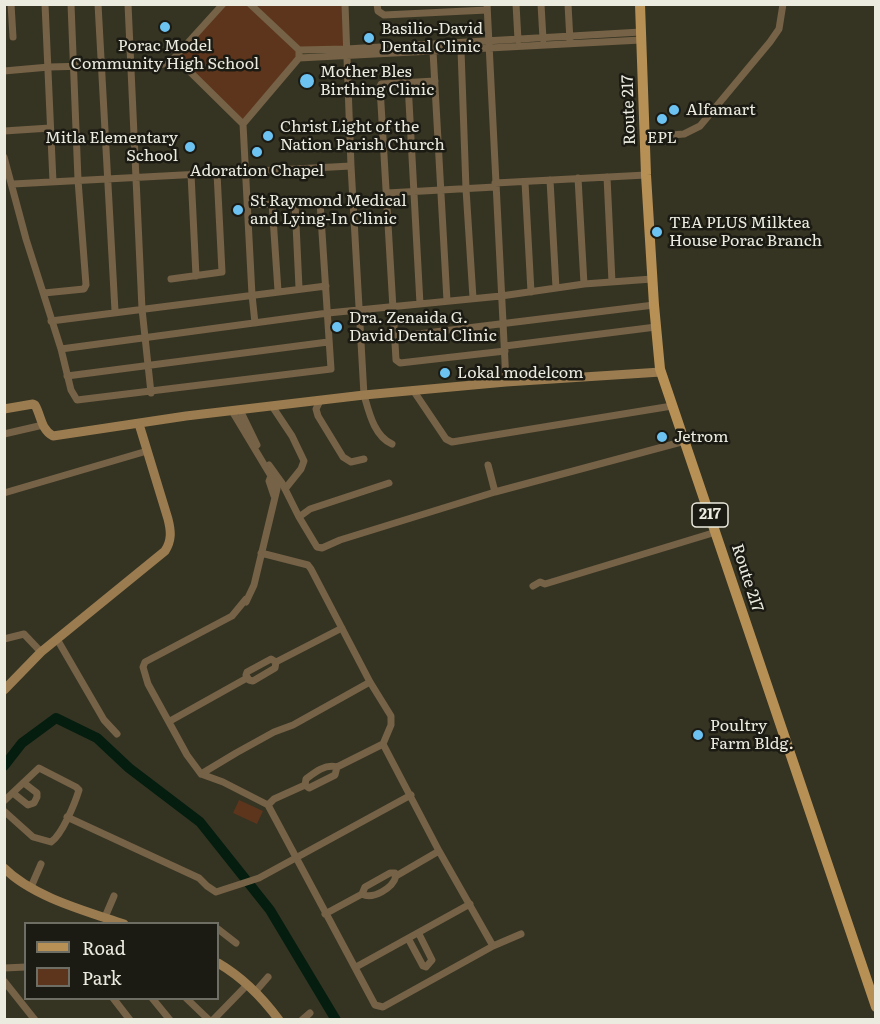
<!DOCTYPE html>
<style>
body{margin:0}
#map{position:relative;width:880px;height:1024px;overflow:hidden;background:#353322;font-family:Literata,serif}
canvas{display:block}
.frame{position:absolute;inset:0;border:6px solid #ecebe0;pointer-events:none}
.legend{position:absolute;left:24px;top:922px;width:195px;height:78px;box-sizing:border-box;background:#1b1a13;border:2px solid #6f6e65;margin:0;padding:8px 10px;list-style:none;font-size:18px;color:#ecebe0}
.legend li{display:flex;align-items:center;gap:12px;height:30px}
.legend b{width:30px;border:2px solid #6f6e65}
</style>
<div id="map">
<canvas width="880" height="1024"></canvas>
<div class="frame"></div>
<ul class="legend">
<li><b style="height:8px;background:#b79056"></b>Road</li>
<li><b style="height:16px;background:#5d351d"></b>Park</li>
</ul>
</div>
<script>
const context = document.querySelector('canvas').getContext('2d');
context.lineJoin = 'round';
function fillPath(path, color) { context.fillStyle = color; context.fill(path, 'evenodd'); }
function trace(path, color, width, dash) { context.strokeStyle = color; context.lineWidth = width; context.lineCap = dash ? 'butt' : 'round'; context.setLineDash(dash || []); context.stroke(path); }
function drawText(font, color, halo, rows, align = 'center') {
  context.font = font + ' Literata,serif'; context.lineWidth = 5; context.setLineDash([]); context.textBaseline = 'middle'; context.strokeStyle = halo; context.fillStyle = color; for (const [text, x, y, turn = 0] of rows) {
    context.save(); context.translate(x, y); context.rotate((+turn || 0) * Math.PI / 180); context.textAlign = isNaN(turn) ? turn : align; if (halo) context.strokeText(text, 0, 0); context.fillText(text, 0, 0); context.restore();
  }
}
const green = new Path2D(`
 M223,5h122l1,44 -47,1v8l-56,66 -67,-67z
 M239,800l24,11 -6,13 -24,-11z`);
const river = new Path2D(`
 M4,766l18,-23 34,-25 41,20 32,30 71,54 70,88 66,110`);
const street = new Path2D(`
 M11,4l2,33
 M45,4l8,178
 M98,4l17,307
 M128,4l14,305 9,84
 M345,4l6,162 13,229c5,17 10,41 28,49
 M377,4l1,7 6,4 103,-5
 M487,4l19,378
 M516,4l2,36
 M541,4l2,35
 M568,4l2,37
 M299,50l47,-1 295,-17
 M461,50l5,139 7,109
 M433,51l14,250
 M175,57l68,67 9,171 3,28
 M299,58l342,-18
 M4,71l45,-4 116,-3 10,-7 48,-53
 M435,81l-54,3 -1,3 16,273 4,3 105,-12
 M408,83l12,221
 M243,124l56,-66v-8l-49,-46
 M4,131l46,-3
 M645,137l39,-3 16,-8 70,-84 9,-13 4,-25
 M4,157l22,82 35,110 10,41 6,10 254,-31 -11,-167 -71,3
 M191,174l5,102
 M607,177l5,105
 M578,178l6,106
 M550,180l6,108
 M525,182l6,110
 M495,183l151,-8
 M13,184l338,-18
 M387,193l108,-6
 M272,203l6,88
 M295,203l4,85
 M171,279l51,-7 -5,-99
 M44,293l40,-4 2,-4 -8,-105 -7,-176
 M51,321l275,-35
 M394,337l260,-32
 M505,346l151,-19
 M61,349l267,-36 173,-17 83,-12 68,-5
 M67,376l261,-34
 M413,390l33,49 6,3 220,-36
 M320,401l-4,8 2,7 25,41 8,5 13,-3
 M272,406l20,30 12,25 -3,8 -16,20
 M240,410l17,35
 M232,411l39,65 5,3 1,10 -23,96 -8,17v-3l-14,17 -87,46 -2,5 5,17 39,71 14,19 22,8 45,23 107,200 8,2 110,-61 28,-12
 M4,434l39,-9
 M269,465l13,18 17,34 11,-8 79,-26
 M488,465l7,27
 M271,476l-2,5 5,15
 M4,493l143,-42
 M299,517l18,30 5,1 18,-8 155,-48 190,-51
 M261,553l47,12 3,4 59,113 21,34v9l-8,19 -46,23 -2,8 -26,13 -4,-3 -31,14 -6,6
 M533,586l7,-4 5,2 171,-52
 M4,639l20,-5 17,18
 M57,639l47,81 13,14
 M276,662l-5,-3 -24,13 -1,3 3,5 4,1 22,-13 1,-6 66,-34
 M170,721l77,-43
 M383,744l56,107 54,95
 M201,774l35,-21 38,-21 19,-7 77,-43
 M305,785l1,-6c9,-7 19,-15 31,-12
 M13,793l15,12 6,-2 3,-6v-4l-13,-10
 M4,801l35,-33 37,19 3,3c-4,13 -17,45 -28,52l-18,-5 -29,-26
 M67,817l132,61 8,8 9,6 43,-14 152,-83
 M31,887l10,-23
 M362,894c11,6 31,-6 34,-18
 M325,914l37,-20 3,-7 25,-14h5l1,3 43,-25
 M105,917l9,-21
 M218,929l18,14
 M409,940l14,26 3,1 6,-7 -13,-26
 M356,967l114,-63
 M4,968l22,-1
 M4,981l31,39
 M255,992l13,-15
 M113,998l17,22
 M152,998l18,22
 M186,998l23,22
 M213,1020l34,-35
 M302,1020l8,-7`);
const secondary = new Path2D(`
 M4,409l29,-5 2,1c6,10 6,25 18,31l133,-20 178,-21 142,-13 155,-10
 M4,690l37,-38 124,-101c7,-11 6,-20 3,-32l-29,-95
 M4,868c29,29 82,43 120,56
 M218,963c24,14 44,34 61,57`);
const primary = new Path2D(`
 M640,4l6,171 8,130 6,64 216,638`);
const markers = [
 [165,27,6,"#6cc3f2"],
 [369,38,6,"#6cc3f2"],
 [307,81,8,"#6cc3f2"],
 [674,110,6,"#6cc3f2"],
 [662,119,6,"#6cc3f2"],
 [268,136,6,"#6cc3f2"],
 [190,147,6,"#6cc3f2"],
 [257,152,6,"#6cc3f2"],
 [238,210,6,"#6cc3f2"],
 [657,232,6,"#6cc3f2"],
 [337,327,6,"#6cc3f2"],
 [445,373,6,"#6cc3f2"],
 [662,437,6,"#6cc3f2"],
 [698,735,6,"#6cc3f2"]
];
const shields = [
 [710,515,36]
];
const shieldNames = [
 ["217",710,515]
];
const poiNames = [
 ["Basilio-David",381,29],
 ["Dental Clinic",381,47],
 ["Porac Model",165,46,"center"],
 ["Community High School",165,64,"center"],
 ["Mother Bles",320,72],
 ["Birthing Clinic",320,90],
 ["Alfamart",686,110],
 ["Christ Light of the",280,127],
 ["Nation Parish Church",280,145],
 ["Mitla Elementary",178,138,"right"],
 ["School",178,156,"right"],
 ["EPL",662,138,"center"],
 ["Adoration Chapel",257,171,"center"],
 ["St Raymond Medical",250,201],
 ["and Lying-In Clinic",250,219],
 ["TEA PLUS Milktea",669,223],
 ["House Porac Branch",669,241],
 ["Dra. Zenaida G.",349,318],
 ["David Dental Clinic",349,336],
 ["Lokal modelcom",457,373],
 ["Jetrom",674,437],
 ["Poultry",710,726],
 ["Farm Bldg.",710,744]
];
const streetNames = [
 ["Route 217",629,110,-92],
 ["Route 217",747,578,72]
];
fillPath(green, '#5d351d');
trace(river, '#041d0f', 10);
trace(street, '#756247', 7);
trace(secondary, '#9a7c50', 9);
trace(primary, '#b79056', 10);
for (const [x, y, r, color] of markers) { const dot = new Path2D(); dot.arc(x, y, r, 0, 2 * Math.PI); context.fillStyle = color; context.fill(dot); trace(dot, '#1b1a13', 2); }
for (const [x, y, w] of shields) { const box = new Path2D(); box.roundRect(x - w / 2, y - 12, w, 24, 4.5); context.fillStyle = '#1b1a13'; context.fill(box); trace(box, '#ecebe0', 1.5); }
drawText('bold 15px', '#ecebe0', null, shieldNames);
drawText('16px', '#ecebe0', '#1b1a13', poiNames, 'left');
drawText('16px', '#ecebe0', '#1b1a13', streetNames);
</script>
